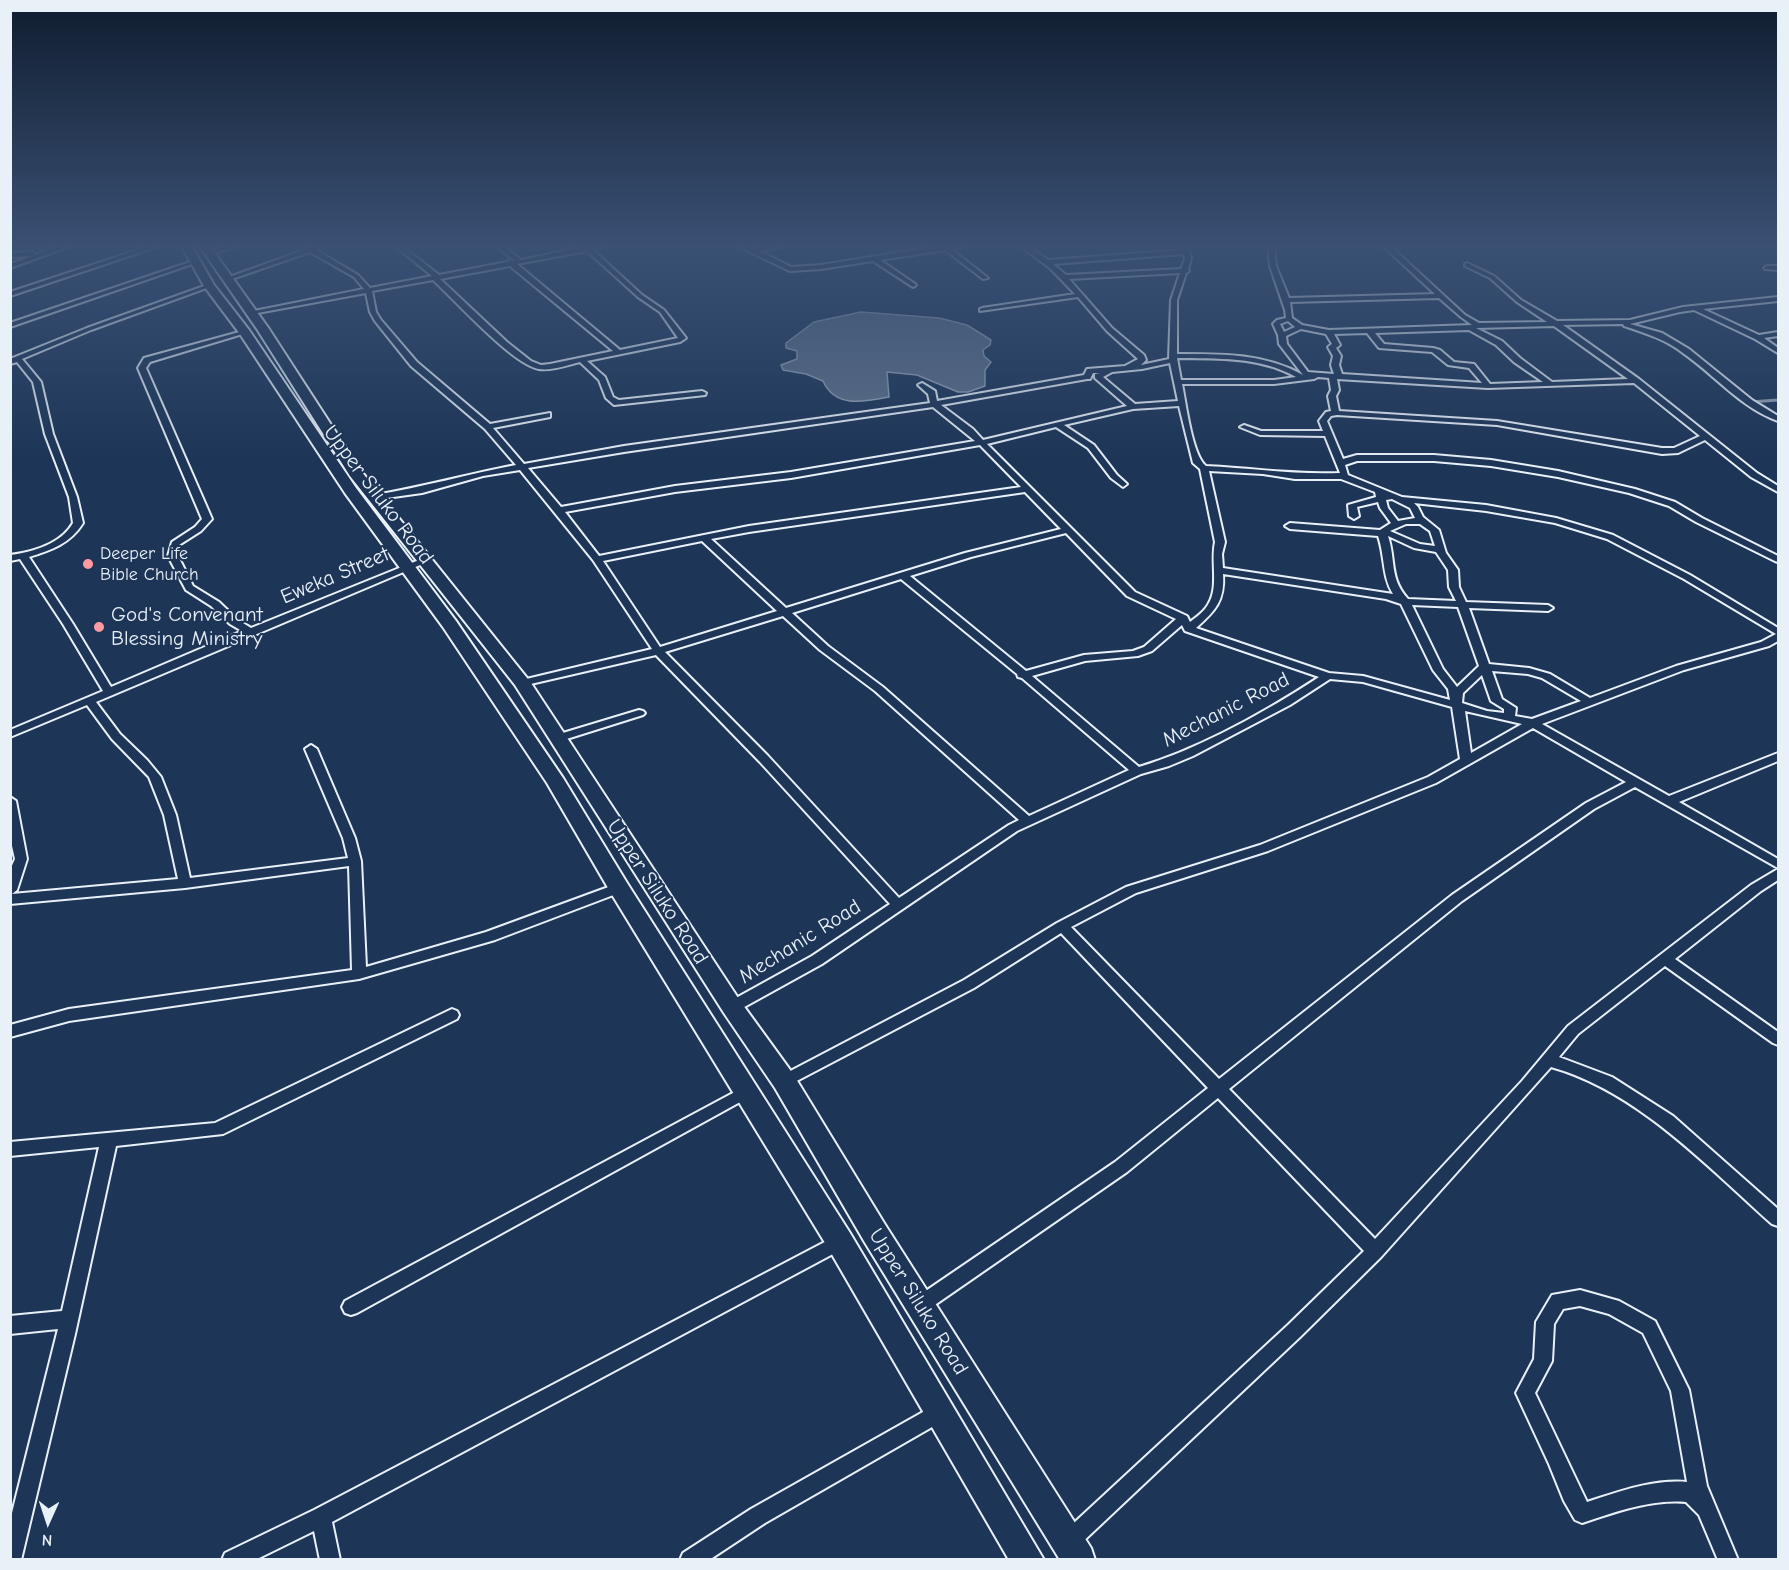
<!DOCTYPE html>
<style>
body{margin:0}
#map{position:relative;width:1789px;height:1570px;overflow:hidden;background:#1d3557;font-family:"Comic Neue",sans-serif}
canvas{display:block}
.frame{position:absolute;inset:0;border:12px solid #e8f1f8;pointer-events:none}
.north{position:absolute;left:18px;top:1492px;width:60px;height:60px;-webkit-text-stroke:4px #1d3557;paint-order:stroke;rotate:183deg;font-size:16px;font-weight:700;line-height:24px;text-align:center;color:#e8f1f8}
.north::after{content:'';display:block;margin:auto;width:21px;height:27px;background:#e8f1f8;clip-path:polygon(50% 0,100% 100%,50% 72%,0 100%)}
</style>
<div id="map">
<canvas width="1789" height="1570"></canvas>
<div class="frame"></div>
<div class="north">N</div>
</div>
<script>
const context = document.querySelector('canvas').getContext('2d');
context.lineJoin = 'round';
function fillPath(path, color) { context.fillStyle = color; context.fill(path, 'evenodd'); }
function trace(path, color, width, dash) { context.strokeStyle = color; context.lineWidth = width; context.lineCap = dash ? 'butt' : 'round'; context.setLineDash(dash || []); context.stroke(path); }
function drawText(font, color, halo, rows, align = 'center') {
  context.font = font + ' "Comic Neue",sans-serif'; context.lineWidth = 4.5; context.setLineDash([]); context.textBaseline = 'middle'; context.strokeStyle = halo; context.fillStyle = color; for (const [text, x, y, turn = 0] of rows) {
    context.save(); context.translate(x, y); context.rotate((+turn || 0) * Math.PI / 180); context.textAlign = isNaN(turn) ? turn : align; if (halo) context.strokeText(text, 0, 0); context.fillText(text, 0, 0); context.restore();
  }
}
const water = new Path2D(`
 M861,312l78,6 28,7 24,15 -1,5 -7,5 1,6 7,6 -6,8v16l-17,6h-10l-41,-17 -30,-3 2,25c-26,5 -54,11 -66,-16l-17,-7 -23,-4 -2,-5 16,-6v-8l-11,-3v-5l28,-21z`);
const stream = new Path2D(`
 M1750,402l28,-2`);
const minor = new Path2D(`
 M64,245h9l-63,23v-4l23,-8 -23,1v-4l23,-1 2,3z
 M153,245h9l-152,51v-4z
 M230,245h9l-27,9 -5,-1z
 M318,245h9l-11,5 42,25 12,13 62,-12 -38,-31h7l38,30 68,-13 3,-2 5,1 -20,-16h7l19,15 66,-14 26,-1 -20,5 49,45 22,15 22,28 -6,4 -93,19 18,16 8,20 6,3 83,-9 4,2 -1,2 -91,10 -8,-7 -7,-18 -19,-18c-12,3 -28,9 -41,7 -26,-4 -84,-69 -106,-89l-61,11 4,21 5,8 36,42 73,62 60,-11v4l-57,11 31,36 100,-18 306,-43 -2,-9 -10,-9 4,-2 13,8 2,10 147,-26 3,-6 38,-3 13,-7 -31,-28 -29,-34 -98,14v-2l2,-1 93,-14 -24,-25 -32,-24h7l22,15 136,-10 -1,-5h6l2,14 -3,10 1,2 -3,2 -9,27v54c43,0 87,-1 126,21l-24,-31 -1,-9 -5,-11 4,-4 9,-2 -1,-8 -15,-44 -2,-21h6l2,21 13,32 146,-4 -53,-49h7l76,70 14,8 68,-1 -30,-20 -27,-24 -25,-12v-2l2,-1 27,13 27,24 36,21 73,-1 53,-13 95,-10v4l-75,8 56,26 19,-3v4l-14,2 14,10v5l-23,-14 -61,-29 -14,2 -50,12 32,9 27,16 63,51 26,16v5c-37,-13 -63,-46 -95,-68 -18,-14 -38,-20 -59,-27l-1,-2 -60,1 76,54 118,94 21,13v6l-27,-15 -46,-37 -27,13 -16,1 -165,-29 -160,-10 -6,1 -4,5 16,38 14,-4h77l57,5 67,11 77,18 40,13 27,16 76,38v6l-3,-1 -79,-39 -27,-16 -40,-13 -71,-16 -67,-11 -57,-5h-77l-12,4 3,10 54,22 84,8 70,13 57,17 77,40 88,53v13l-9,5 -85,24 -142,54 127,72 109,-43v8l-99,41 99,57v9l-143,-81 -41,22 -132,92 -233,188 146,150 147,-158 46,-55 183,-141 27,-16v11l-17,11 -86,68 103,73v13l-5,-2 -108,-77 -87,68 -19,23 53,20 61,39 105,93v17l-6,-2c-65,-58 -135,-133 -221,-157l-170,190 -81,80 -224,211 -7,3 -7,-3 -3,-7 3,-7 226,-209 76,-74 -146,-153 -91,74 -201,139 -6,2 -6,-2 -3,-6 3,-6 201,-137 93,-74 -147,-155 -87,55 -185,97 -5,2 -5,-2 -3,-4 3,-4 185,-97 93,-57 69,-36 134,-42 168,-68 32,-18 -8,-52 -89,-25 -33,-3 -40,26 -97,51 -24,10 -28,8 -124,57 -195,133 -85,47 -5,2 -5,-2 -2,-4 2,-4 85,-47 78,-52 -130,-142 -104,-107 -134,31 -4,-1 -1,-2 1,-2 134,-32 -59,-89 -73,-90 -37,6 -61,17 -50,7 -1,-2 4,-3c48,-8 94,-21 141,-30l-31,-36 -74,-63 -36,-45 -5,-9 -4,-19 -114,21 -3,-2 115,-23 -10,-12 -44,-25 -81,28 -5,-1zM587,251l51,46 22,15 18,26 -58,12 -103,-86zM1184,254l1,5 -4,10 -115,6 -13,-11zM510,266l103,85 -63,13 -9,1 -10,-4 -24,-19 -67,-63zM1180,273l-9,27 -2,59 -28,6 5,-5 -2,-5 -32,-27 -43,-49zM1439,298l22,19 11,8 -143,5 -27,-5 -10,-7 -2,-16zM1288,321l7,6 -11,5 -4,-8zM1554,326l74,53 -76,3 -32,-24 -18,-17 -26,-13zM1301,329l25,5 6,10 -4,3 5,9 -2,9 3,9 -26,-2 -21,-28 -1,-8zM1469,330l27,15 18,17 29,20 -53,2 -16,-20 -20,-2 -14,-12 -7,-2 -49,-4 -9,-11zM1367,333l12,15 53,4 16,13 21,3 13,15 -140,-9 -3,-9 2,-9 -5,-8 4,-3 -6,-11zM1177,358c40,1 82,-2 119,19l-22,3h-93zM1170,363l8,38 -43,3 -32,-27 9,-5 30,-3zM1093,373h7l-5,1v4l32,28 -144,34 -10,-11 -32,-24 146,-26h3zM1318,377l11,1 2,12 -3,6 3,15 -5,1 -7,9 4,10h-62l-17,-6 -4,2 20,8 65,1 15,37c-44,2 -89,-5 -134,-7 -14,-11 -20,-63 -24,-82h92l40,-5zM1337,379l151,9 146,-5 66,53 -26,12h-12l-165,-27 -158,-10 -3,-15 3,-6zM1179,406l14,57 7,6 15,73c-5,22 6,48 -10,67 -4,5 -10,9 -15,13l-3,-6 -52,-24 -148,-148 69,-17 32,21 23,30 12,9 4,-3 -10,-9 -23,-30 -30,-20 69,-16zM933,407l42,34 -184,31 -116,14 -114,21 -33,-39 96,-16zM980,445l41,42 -272,39 -150,30 -34,-44 110,-20 116,-14zM1209,471l54,3 32,5h46l34,13 1,5 -28,8 1,11 5,3 5,-3 -2,-9 21,-5 2,6 11,15 -11,7 -90,-7 -5,3 5,3 88,7c7,20 4,40 15,58l-170,-26 -1,-14 3,-12zM1025,492l36,37 -96,24 -179,55 -75,-69 38,-7zM1392,499l18,9 5,10 -17,3 -10,-13 -2,-8zM1414,503l72,8 69,12 52,16 77,40 92,55 -15,8 -85,24 -86,32 -40,-24 -21,-6 -40,-4 -20,-56 79,3 5,-3 -5,-3 -82,-3 -7,-15 -1,-17 -12,-17 -7,-23 -16,-13 -5,-10zM1406,524h14l10,7 5,15 -15,-2 -30,-13zM1066,533l61,63 49,23 -32,28 -11,4 -49,4 -58,16 -116,-95 61,-19zM1388,536l26,12 22,4 12,18 1,17 7,14 -48,-2c-19,-21 -12,-39 -20,-63zM702,541l75,70 -117,36 -57,-86zM1223,574l163,25 15,5 32,66 15,19 2,11 -87,-24 -34,-3 -133,-45c19,-17 29,-27 27,-54zM901,579l116,95 1,3 4,1 107,92 -100,46 -146,-129 -55,-41 -36,-33zM1412,605l46,2 21,59 -22,21 -14,-18zM783,616l37,34 55,41 144,129 -10,5 -110,73 -131,-142 -103,-104zM1182,625l3,6 134,46c-52,34 -120,72 -180,90l-107,-91 53,-15 53,-5 14,-5zM1492,671l36,3 14,4 39,23 -49,18 -17,-3 1,-8 -14,-9zM1482,675l9,26 13,8v4l-17,-2 -25,-8 1,-10zM1465,711l57,13 -51,29zM1533,728l93,54 -40,21 -134,92 -233,184 -148,-152 65,-34 132,-42 168,-68z
 M735,245h9l10,3 37,-3 -31,6 31,16 30,-2 124,-20h23l-17,4 37,29 -5,1 -38,-29 -65,10 35,24 1,1 -3,2 -40,-26 -52,8 -31,2z
 M193,261l5,1 -188,65v-4z
 M1767,266h11v4l-13,-1 -1,-1z
 M207,285l5,1 -121,44 -69,29 19,23 12,52 24,63 6,26c-13,21 -32,27 -54,34l44,67 38,63 131,-56 -12,-7 -19,-18 -25,-16 -18,-34 4,-14 23,-15 7,-8 -64,-151 6,-10 99,-27 6,1 -99,30 -4,6 66,151 -11,12 -22,14 -1,11 15,30 26,16 19,18 13,8 173,-70h6l2,2 -336,142 24,32 27,26 14,17 15,38 14,63 158,-20 -5,-20 -38,-89 6,-4 6,4 38,89 6,23 5,106 120,-35 128,-47h10l2,3 -2,3 -129,49 -136,39 -290,42 -59,16v-12l59,-16 283,-39 -3,-104 -164,22 -175,16v-34l5,-11 -5,-22v-40l6,4 11,58 -10,31 -5,4 166,-15 -14,-64 -15,-38 -37,-38 -25,-34 -77,32v-7l93,-39 -40,-67 -43,-65 -10,2v-6c23,-3 51,-11 63,-32l-4,-26 -24,-63 -12,-52 -16,-20 -7,2v-5l77,-31z
 M639,710l4,1 2,2 -2,2 -86,27 -6,-4 2,-2z
 M452,1009l5,2 2,4 -2,4 -234,115 -107,12 -41,188 -54,226h-11v-39l48,-192 -48,5v-18l52,-5 37,-164 -89,9v-14l205,-19z
 M746,1086l5,2 3,4 -3,4 -394,217 -6,2 -6,-2 -3,-6 3,-6z
 M840,1234l6,3 2,5 -2,5 -514,275 8,38h-20l-6,-29 -59,29h-33l3,-7 89,-43z
 M1580,1290l39,11 36,20 34,69 18,96 31,74h-20l-19,-45 -13,-13c-35,-3 -71,10 -104,21l-7,-3 -11,-19 -15,-37 -33,-71 18,-34 2,-37 16,-27zM1580,1306l29,8 34,19 28,58 16,91c-34,-3 -69,10 -100,20l-52,-109 17,-32 2,-37 9,-15z
 M939,1403l7,2 2,7 -2,7 -181,104 -56,37h-29l3,-7 68,-44z`);
const primary = new Path2D(`
 M181,245h10l23,40 35,45 107,158 100,133 107,157 64,105 223,350 194,327h-35l-179,-309 -219,-358 -64,-110 -104,-156 -98,-134 -105,-159 -36,-48z
 M199,245h10l60,84 92,142 170,212 209,318 53,73 91,149 207,325 4,12h-35l-196,-319 -89,-153 -51,-75 -209,-328 -165,-209 -93,-147z`);
const markers = [
 [88,564,6,"#ff9aa2"],
 [99,627,6,"#ff9aa2"]
];
const farPoinames = [
 ["Deeper Life",100,554],
 ["Bible Church",100,575]
];
const streetNames = [
 ["Upper Siluko Road",378,495,53],
 ["Eweka Street",335,576,-23],
 ["Mechanic Road",1226,710,-27],
 ["Upper Siluko Road",657,892,57],
 ["Mechanic Road",800,942,-32],
 ["Upper Siluko Road",918,1302,58]
];
const poiNames = [
 ["God's Convenant",111,615],
 ["Blessing Ministry",111,639]
];
fillPath(water, '#5d7089');
trace(water, '#95a4b5', 1.5);
trace(stream, '#95a4b5', 3);
trace(minor, '#e8f1f8', 4);
trace(primary, '#e8f1f8', 4);
fillPath(minor, '#1d3557');
fillPath(primary, '#1d3557');
const sky = context.createLinearGradient(0, 0, 0, 465);
sky.addColorStop(0, '#101d30');
sky.addColorStop(0.53, '#3a5174');
sky.addColorStop(1, '#3a517400');
context.fillStyle = sky;
context.fillRect(0, 0, 1789, 465);
for (const [x, y, r, color] of markers) { const dot = new Path2D(); dot.arc(x, y, r, 0, 2 * Math.PI); context.fillStyle = color; context.fill(dot); trace(dot, '#1d3557', 2); }
drawText('18px', '#e8f1f8', '#1d3557', farPoinames, 'left');
drawText('21px', '#e8f1f8', '#1d3557', streetNames);
drawText('21px', '#e8f1f8', '#1d3557', poiNames, 'left');
</script>
